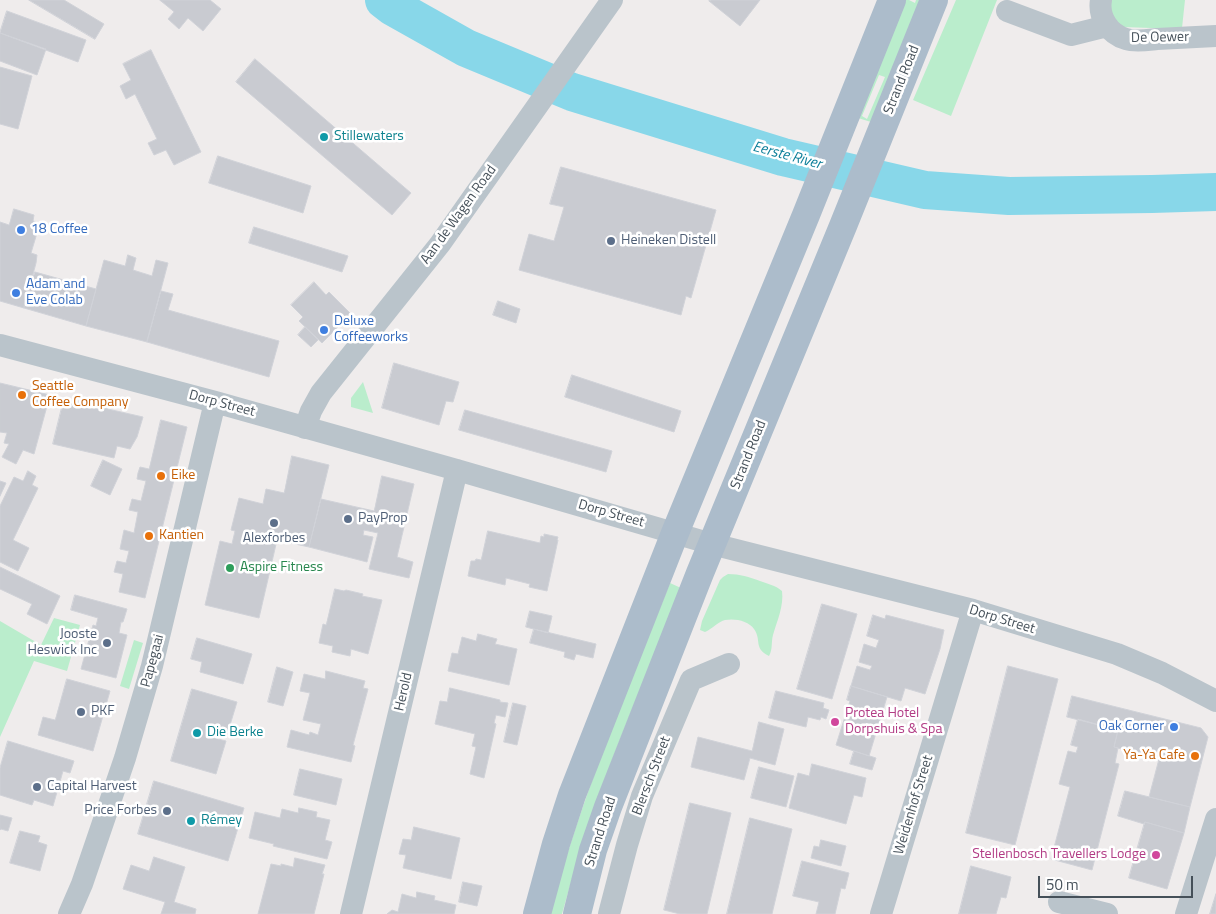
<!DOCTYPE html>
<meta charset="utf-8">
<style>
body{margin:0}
#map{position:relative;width:1216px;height:914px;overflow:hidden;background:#efecec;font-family:"Titillium Web",sans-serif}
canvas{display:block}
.scale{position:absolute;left:1038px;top:876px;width:155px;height:22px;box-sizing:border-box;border:2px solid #455059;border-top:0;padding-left:6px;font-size:15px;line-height:18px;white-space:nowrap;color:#455059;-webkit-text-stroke:4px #fff;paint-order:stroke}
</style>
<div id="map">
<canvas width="1216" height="914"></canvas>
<div class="scale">50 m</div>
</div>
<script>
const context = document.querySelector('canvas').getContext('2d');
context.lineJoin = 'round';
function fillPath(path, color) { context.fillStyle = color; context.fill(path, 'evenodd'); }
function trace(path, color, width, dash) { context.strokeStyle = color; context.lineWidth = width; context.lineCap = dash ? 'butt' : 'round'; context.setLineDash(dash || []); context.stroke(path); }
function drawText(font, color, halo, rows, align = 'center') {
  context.font = font + ' "Titillium Web",sans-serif'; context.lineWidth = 5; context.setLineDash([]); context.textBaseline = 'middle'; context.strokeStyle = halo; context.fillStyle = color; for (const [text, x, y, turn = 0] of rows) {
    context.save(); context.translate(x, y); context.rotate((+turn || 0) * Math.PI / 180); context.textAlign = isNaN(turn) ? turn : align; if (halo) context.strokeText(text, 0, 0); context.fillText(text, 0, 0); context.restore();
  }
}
const green = new Path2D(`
 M905,0h4l6,3 1,-3h5l-50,122 -13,-4zM879,75l6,2 -18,42 -5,-3z
 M956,0h41l-46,116 -38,-16z
 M1109,0h76l-3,28h-31l-28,-1c-8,-5 -15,-18 -14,-27z
 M363,382l10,31 -22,-6v-9z
 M728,574c12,0 21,3 32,7 8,3 15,4 22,10 2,15 -5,30 -9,44 -2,7 0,14 -4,21 -16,-8 -7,-16 -15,-27 -5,-8 -19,-11 -29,-9 -6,1 -13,9 -20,12l-5,-2 2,-9 18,-41 3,-3z
 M670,583l11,5c-29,73 -60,146 -87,220 -12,35 -22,70 -32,106h-12c30,-114 76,-222 120,-331z
 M54,618l26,7 -13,46 -33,-10 -34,76v-116l41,24z
 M134,640l9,3 -14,46 -9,-3z`);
const river = new Path2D(`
 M384,0l9,7 73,41 106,44 211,65 142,33 84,6 143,-2 64,-2`);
const building = new Path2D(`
 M29,0h35l40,24 -9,15z
 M160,0h50l11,9 -18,22 -15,-13 -9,11 -11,-10 6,-7z
 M711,0h49l-20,26 -31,-25z
 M7,11l79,29 -8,22 -78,-29z
 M0,33l46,16 -9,26 -37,-14z
 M151,50l50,102 -27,13 -8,-15 -12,5 -6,-12 9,-4 -22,-45 -9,5 -6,-13 11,-6 -8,-16z
 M255,59l156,134 -19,22 -156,-133z
 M0,67l32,9 -14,53 -18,-5z
 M218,156l93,30 -8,27 -94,-30z
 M561,167l155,43 -25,88 -5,-2 -5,19 -162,-45 10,-36 25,7 10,-34 -14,-3z
 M14,209l20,6 -1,6 7,2 -9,30 6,2 -1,8 -12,45 -24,-7v-79l9,3z
 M254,227l94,29 -6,16 -93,-29z
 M128,255l8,3 -3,12 19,6 4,-16 12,3 -21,79 -61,-16 18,-66 21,6z
 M35,272l61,17 -10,37 -62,-18z
 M314,282l12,13 3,-3 22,22 -29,29 -23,-22 4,-4 -12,-12z
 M161,291l12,3 -5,16 111,31 -10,36 -122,-35z
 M498,301l22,8 -4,14 -23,-8z
 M305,327l13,13 -7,7 -13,-12z
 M394,363l65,19 -6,20 -7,-1 -7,24 -57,-17z
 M572,375l109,36 -7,21 -109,-35z
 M0,383l50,12 -16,59 -11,-4 -7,14 -14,-7 7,-13 -5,-1 3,-10 -7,-1z
 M64,399l79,18 -6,20 -7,12 -13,-3 -3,12 -61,-14z
 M465,410l147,41 -6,21 -147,-42z
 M161,420l26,7 -42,171 -26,-6 4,-18 -9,-2 3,-11 9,2 3,-12 -9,-2 4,-19 10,3 4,-21 -9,-2 3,-11 9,2 5,-20 -9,-2 1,-6 2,-6 9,2z
 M292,456l37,9 -20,82 -32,-7 -18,78 -54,-13 15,-64 12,3 3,-13 -4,-1 8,-32 24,6 3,-15 18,4z
 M103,460l19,9 -12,26 -19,-9z
 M28,471l8,5 -4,9 6,3 -25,52 16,8 -11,23 -18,-9v-56l14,-29 9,4z
 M382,476l32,8 -17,73 16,5 -4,16 -40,-9 9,-36 -14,-3 -1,5 10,2 -6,25 -58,-15 12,-48 53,12z
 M0,481l6,2 -6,13z
 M488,531l52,12 1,-7 3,1v-3l14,3 -1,3h1l-11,51 -18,-4 1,-3 -24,-6 -1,7 -37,-9 3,-15h4l1,-2 5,1z
 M0,567l60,29 -13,28 -20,-10 5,-10 -32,-15z
 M335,589l9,2 2,-1 17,4 -1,2 20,4 -14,54 -17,-5 -1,7 -18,-4 1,-6 -14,-3 4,-19 3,1z
 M75,595l52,14 -4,13h-2l-2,11 8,2 -11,43 -35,-9 12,-44 3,1 2,-8 -27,-8z
 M822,604l35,10 -25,85 -35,-10z
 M530,611l22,5 -4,17 -22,-6z
 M873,615l12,4 1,-4 58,15 -4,19 -15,45 -20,-6 -4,13 -50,-15 6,-20 13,4 2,-4 -13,-4 5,-18 12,4 3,-8 -12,-4z
 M534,629l62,15 -3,14 -17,-4 -2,6 -10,-3 1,-5 -35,-9z
 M478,634l19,5 -2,5 22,5 -8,36 -61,-14 4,-18 6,1 4,-17 14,4z
 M197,638l55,16 -9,30 -43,-12 2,-10 -11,-3z
 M1008,666l50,13 -43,166 -49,-12z
 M277,667l16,5 -10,34 -15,-4z
 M326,671l39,10 -2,7 5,1 -15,56 2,1 -4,16 -64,-15 4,-17 18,5 1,-3 8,3 3,-11 -18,-4 7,-27 -10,-2 4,-17 21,5z
 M67,679l43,12 -17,60 -55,-16 5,-18 12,3z
 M851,686l36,11 -18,59 -33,-11 14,-44 -3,-1z
 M450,688l50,12v2l8,1 -3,14 -9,-2 -2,8 2,1 -12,54 -14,-4 6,-27 -4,-1 3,-12 -40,-10 5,-23 7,1z
 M192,689l45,13 -10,33 -11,-4 -2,7 12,3 -10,33 -45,-13z
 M776,691l48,12 -1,5 6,2 -3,9 -5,-2 -1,3 -12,-3 -2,10 -37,-9z
 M1072,696l129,32 7,9 -18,70 -41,-10 10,-38 -45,-12 4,-17 -51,-13z
 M513,703l13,3 -9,39 -13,-3z
 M1078,719l40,11 -4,17 4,1 -3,15 4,1 -27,106 -41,-11 19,-72 -11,-3 9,-33 8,2 2,-6 -7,-2z
 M759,722l25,7 -9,36 -25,-7 -6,22 -53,-13 7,-30 54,14z
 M8,741l66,20 -4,12 -7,-2 -10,35 -19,-6 -2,5 -32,-10v-27z
 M854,751l22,7 -4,12 -22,-6z
 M812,764l54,14 -4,19 -8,-2 -8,29 -57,-16 9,-35 11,3z
 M759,767l35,9 -8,31 -35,-9z
 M300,769l42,10 -6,26 -42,-10z
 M154,781l90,27 -16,53 -90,-27z
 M1125,791l65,16 -6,26 -39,-11 -1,2 -26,-8z
 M690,803l41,10 -24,101h-27l-16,-4z
 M299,808l18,4 -1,5 14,3 -5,20 7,2 -5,17 -54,-13 1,-2 -25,-6 6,-26 25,6 2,-9 16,4z
 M0,815l12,3 -4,13 -7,-2 -1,1z
 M750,818l42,11 -20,85h-45z
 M1145,822l39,11 -17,56 -38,-11z
 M414,827l46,11 -9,41 -48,-11 3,-13 -7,-1 4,-15 8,1z
 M20,831l20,5 -2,6 9,3 -7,26 -30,-8z
 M821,840l25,6 -5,20 -30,-8 3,-12 5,1z
 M154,857l31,10 -11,35 22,7 -1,5h-34l4,-12 -42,-13 8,-24 18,6z
 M295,858l30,7 -3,9h2l-10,40h-56l13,-50 10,2v-2l12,3z
 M802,861l47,12 -4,16 -4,-1 -6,26h-19l3,-12 -26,-6z
 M971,866l40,11 -5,21 -5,-1 -5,17h-37z
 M463,882l19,4 -5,20 -18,-4z
 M417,892l18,4 -1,4 22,5 -2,9h-67l5,-4 6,2 4,-18 14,4z
 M1216,894v20h-6z`);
const minor = new Path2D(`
 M1101,0c-3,17 8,34 25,39 9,3 21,1 31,0 20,-1 39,-2 59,-3
 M1007,11l64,24 36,-9
 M0,345l215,57 242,68 255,74 261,66 144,44 45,19 54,28
 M305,428l6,-17 10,-18 119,-149 172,-244
 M1059,902l48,12
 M69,914l13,-30 43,-126 27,-92 63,-264
 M351,914l106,-444
 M609,914l18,-69 15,-49 49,-116 38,-16
 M881,914l92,-304
 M1186,914l30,-95`);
const major = new Path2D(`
 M537,914l19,-70 16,-49 103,-262 131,-318 86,-215
 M577,914l16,-64 15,-43 92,-234 143,-347 91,-226`);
const markers = [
 [324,137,5,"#0f9aa8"],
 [21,230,5,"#3f7fe0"],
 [611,241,5,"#5c6f8a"],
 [16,293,5,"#3f7fe0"],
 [324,330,5,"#3f7fe0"],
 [22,395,5,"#e8710a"],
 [161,476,5,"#e8710a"],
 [348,519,5,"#5c6f8a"],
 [274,523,5,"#5c6f8a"],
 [149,536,5,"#e8710a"],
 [230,568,5,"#2e9e5b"],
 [107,643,5,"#5c6f8a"],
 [81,712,5,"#5c6f8a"],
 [835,722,5,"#d1479c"],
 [1174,727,5,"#3f7fe0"],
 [197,733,5,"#0f9aa8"],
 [1195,756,5,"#e8710a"],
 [37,787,5,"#5c6f8a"],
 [167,811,5,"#5c6f8a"],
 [191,821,5,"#0f9aa8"],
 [1156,855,5,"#d1479c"]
];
const streetNames = [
 ["De Oewer",1160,38,-1],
 ["Strand Road",902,80,-68],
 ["Aan de Wagen Road",459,215,-54],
 ["Dorp Street",222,404,15],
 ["Strand Road",749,455,-68],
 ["Dorp Street",611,514,16],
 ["Dorp Street",1002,620,17],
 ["Papegaai",153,661,-75],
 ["Herold",404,692,-77],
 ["Blersch Street",652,776,-69],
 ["Weidenhof Street",914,805,-73],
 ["Strand Road",601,832,-72]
];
const cultureNames = [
 ["Stillewaters",334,137],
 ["Die Berke",207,733],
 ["Rémey",201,821]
];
const shopNames = [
 ["18 Coffee",31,230],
 ["Adam and",26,285],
 ["Eve Colab",26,301],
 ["Deluxe",334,322],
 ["Coffeeworks",334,338],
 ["Oak Corner",1164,727,"right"]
];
const serviceNames = [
 ["Heineken Distell",621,241],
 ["PayProp",358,519],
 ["Alexforbes",274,539,"center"],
 ["Jooste",97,635,"right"],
 ["Heswick Inc",97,651,"right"],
 ["PKF",91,712],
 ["Capital Harvest",47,787],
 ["Price Forbes",157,811,"right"]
];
const foodNames = [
 ["Seattle",32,387],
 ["Coffee Company",32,403],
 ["Eike",171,476],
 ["Kantien",159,536],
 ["Ya-Ya Cafe",1185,756,"right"]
];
const leisureNames = [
 ["Aspire Fitness",240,568]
];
const hotelNames = [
 ["Protea Hotel",845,714],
 ["Dorpshuis & Spa",845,730],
 ["Stellenbosch Travellers Lodge",1146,855,"right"]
];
const waterNames = [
 ["Eerste River",787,156,15]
];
fillPath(green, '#baedcc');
trace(river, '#88d7e9', 38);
fillPath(building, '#c9cbd1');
trace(building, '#d0d2d8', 1);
trace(minor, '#bac4cb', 22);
trace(major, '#acbccb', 28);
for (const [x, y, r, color] of markers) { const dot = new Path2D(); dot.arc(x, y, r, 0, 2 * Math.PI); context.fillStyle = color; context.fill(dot); trace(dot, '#fff', 2); }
drawText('14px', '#455059', '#fff', streetNames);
drawText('14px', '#0d838f', '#fff', cultureNames, 'left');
drawText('14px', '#366cbe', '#fff', shopNames, 'left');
drawText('14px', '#4e5e75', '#fff', serviceNames, 'left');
drawText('14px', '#c56008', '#fff', foodNames, 'left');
drawText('14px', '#27864d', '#fff', leisureNames, 'left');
drawText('14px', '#b23c85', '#fff', hotelNames, 'left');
drawText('italic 15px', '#0f809a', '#fff', waterNames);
</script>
